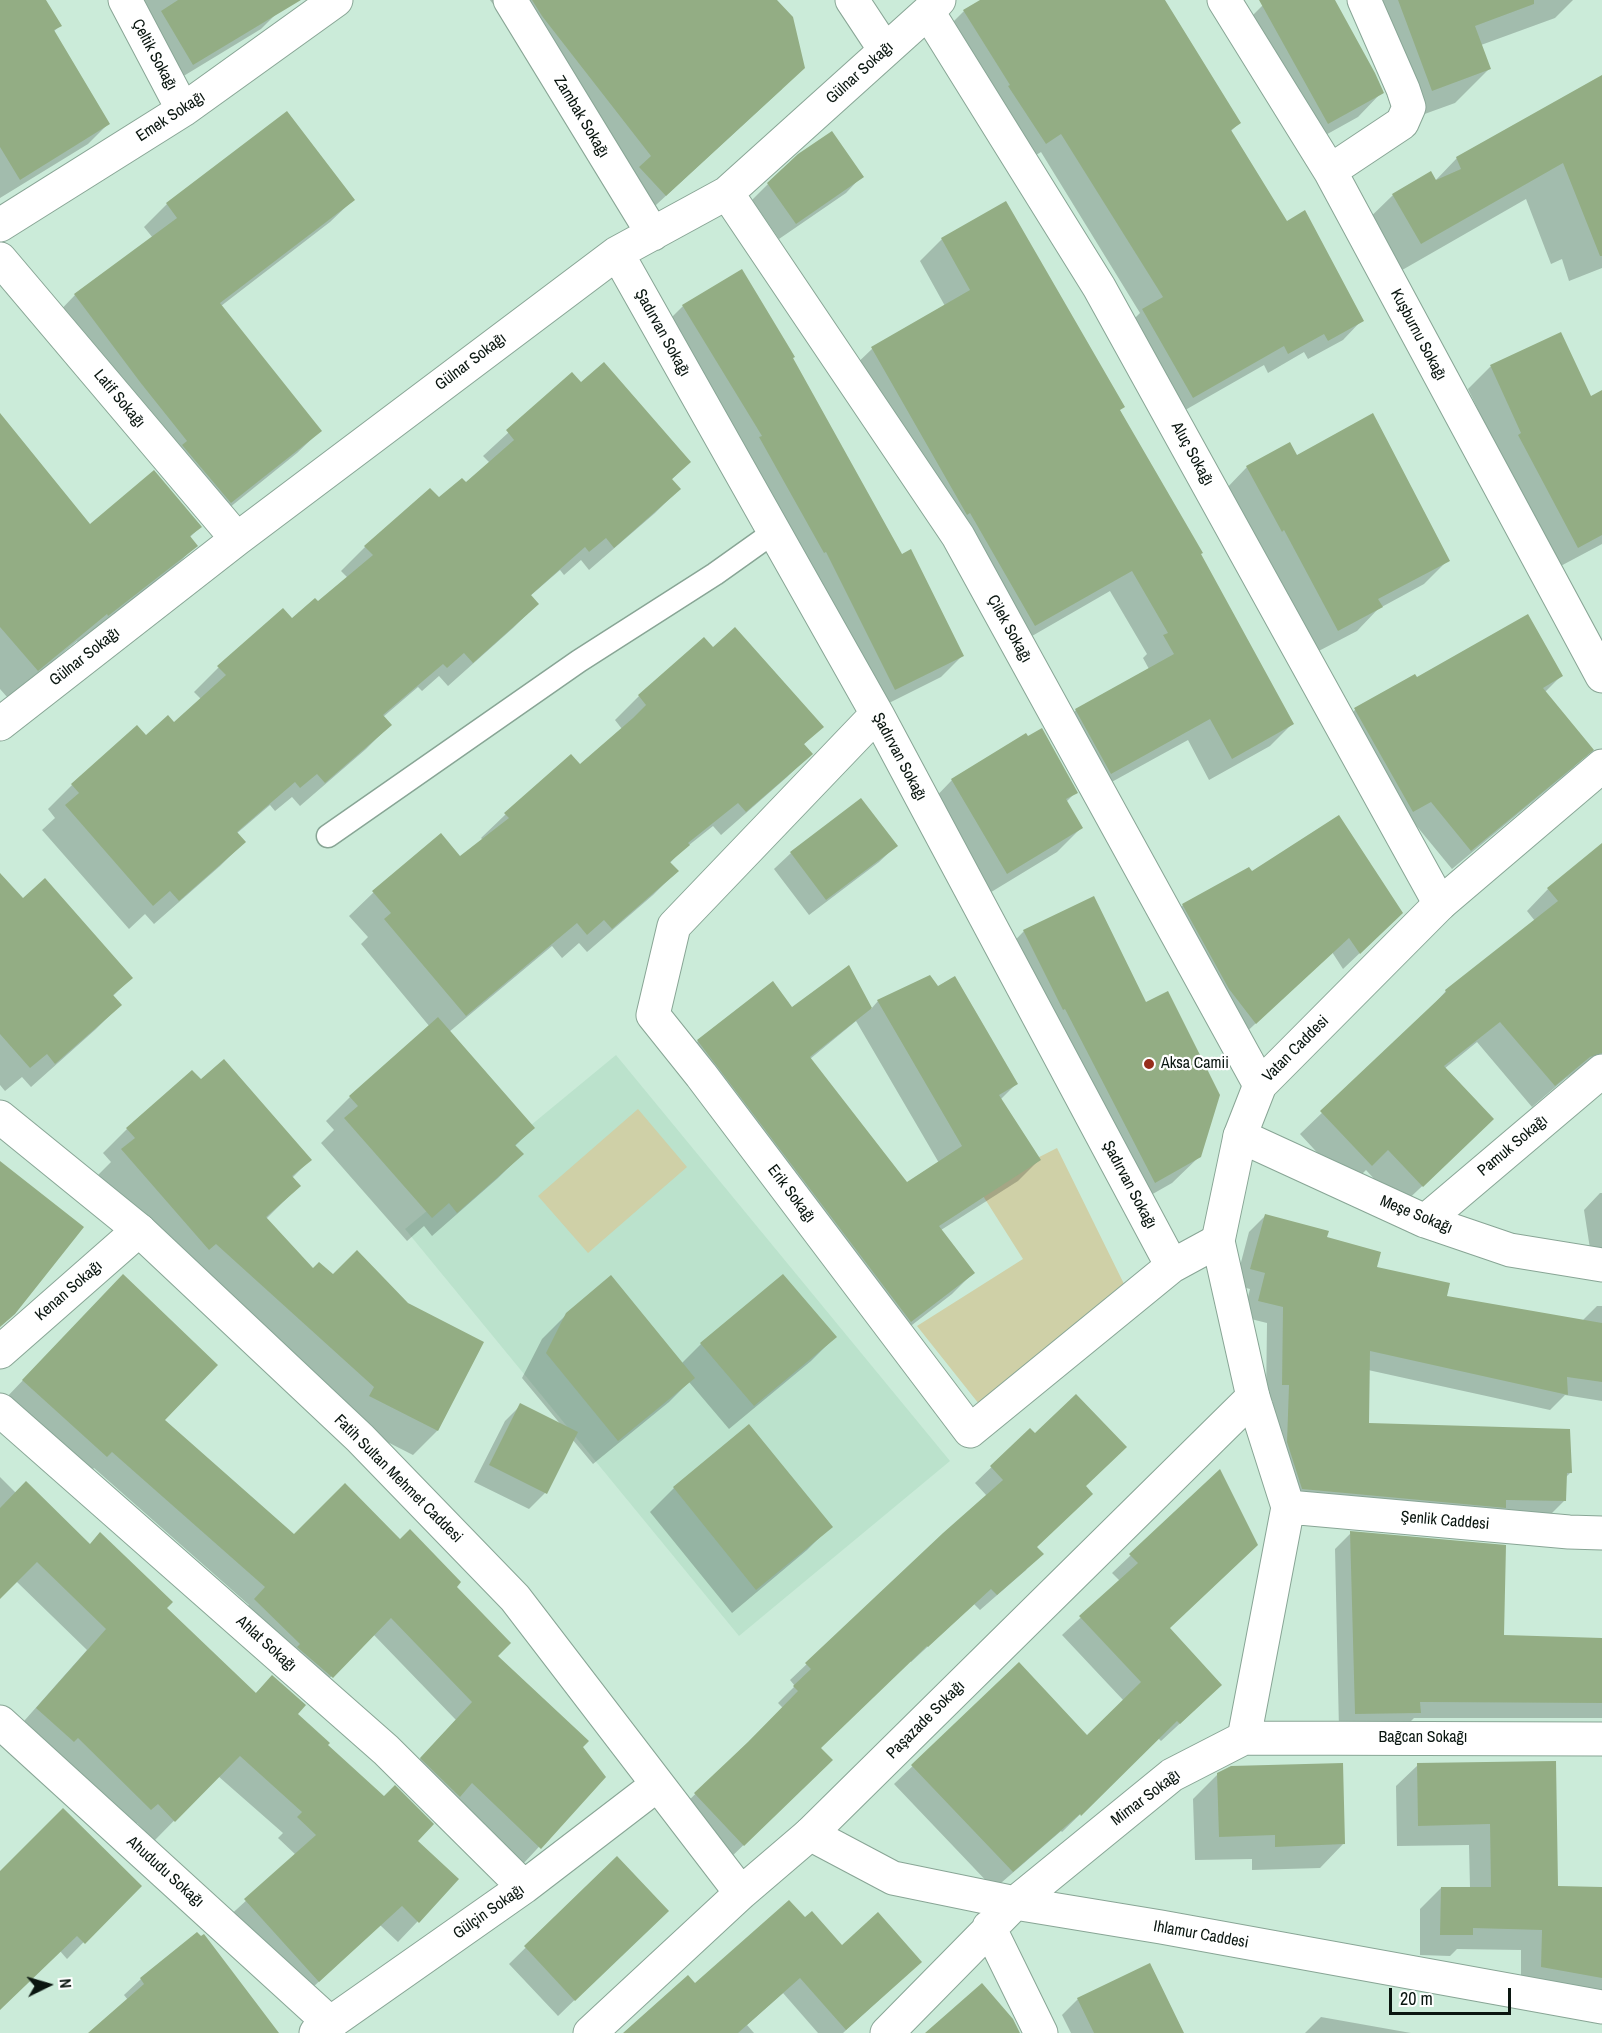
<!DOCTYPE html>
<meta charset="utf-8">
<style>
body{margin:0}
#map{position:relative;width:1602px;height:2033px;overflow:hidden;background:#cbebd9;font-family:"Archivo Narrow",sans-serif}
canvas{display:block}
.north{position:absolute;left:18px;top:1955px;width:60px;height:60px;-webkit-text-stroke:4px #fff;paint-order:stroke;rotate:85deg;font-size:16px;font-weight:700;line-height:24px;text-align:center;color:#0a1610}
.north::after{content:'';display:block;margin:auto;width:21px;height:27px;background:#0a1610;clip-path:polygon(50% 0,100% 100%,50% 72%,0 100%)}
.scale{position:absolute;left:1389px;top:1988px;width:122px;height:27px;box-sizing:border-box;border:3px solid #0a1610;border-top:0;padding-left:8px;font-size:18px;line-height:21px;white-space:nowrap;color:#0a1610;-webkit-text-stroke:4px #fff;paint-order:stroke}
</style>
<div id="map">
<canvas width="1602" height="2033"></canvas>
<div class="north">N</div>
<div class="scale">20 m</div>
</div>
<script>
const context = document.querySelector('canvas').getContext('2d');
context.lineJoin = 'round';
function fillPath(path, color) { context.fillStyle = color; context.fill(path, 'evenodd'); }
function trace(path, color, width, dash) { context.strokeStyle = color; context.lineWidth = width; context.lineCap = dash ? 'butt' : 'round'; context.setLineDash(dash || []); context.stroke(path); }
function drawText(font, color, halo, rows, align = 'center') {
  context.font = font + ' "Archivo Narrow",sans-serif'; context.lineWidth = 4.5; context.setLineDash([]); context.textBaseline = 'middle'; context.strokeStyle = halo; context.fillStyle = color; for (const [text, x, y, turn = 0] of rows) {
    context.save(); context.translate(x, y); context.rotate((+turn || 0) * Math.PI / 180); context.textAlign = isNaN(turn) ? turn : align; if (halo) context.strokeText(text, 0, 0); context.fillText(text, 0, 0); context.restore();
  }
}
const built = new Path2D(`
 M616,1055l334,406 -211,175 -334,-407z`);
const green = new Path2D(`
 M638,1109l49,58 -99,86 -50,-57z
 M1057,1148l68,138 -146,118 -62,-78 106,-67 -45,-71z`);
const shadow = new Path2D(`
 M0,0h45l15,26 -7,6 55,92 -20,20 -88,54z
 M129,0h140l8,13 -16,16 -84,51z
 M490,0h285l7,89 -138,127 -146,-211 -5,-1z
 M983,0h180l76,123 -9,9 56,91 76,97 -19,20 -35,19 -4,-7 -36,21 -4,-8 -91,52 -50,-87 17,-17 -99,-161 -16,10 -81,-131 20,-20z
 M1273,0h60l49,92 -24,25 -54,30 -66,-117 24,-24z
 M1357,0h216l-18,18 -74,27 8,24 -34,34 -58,21 -13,-37 8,-8z
 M1602,77v191l-33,13 -7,-22 -11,5 -25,-65 -143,82 -28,-49 38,-37 42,-14 22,-23z
 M862,176l-16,17 -67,46 -27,-39 16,-16z
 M353,200l-23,22 -109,84 99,125 -23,22 -89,72 -155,-207 22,-23 78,-57 -9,-11 23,-23z
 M1006,203l286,521 -22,22 -61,34 -21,-40 -100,55 -34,-63 22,-22 73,-41 -6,-11 4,-4 -37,-63 -97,56 -163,-277 22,-21 73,-43 -25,-45 22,-22z
 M683,306l108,52 110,198 62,99 -22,22 -68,34 -212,-383z
 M1560,334l30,64 12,-6v152l-47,25 -87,-180 22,-22z
 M572,374l8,10 109,78 -18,18 8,9 -24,24 -66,57 -8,-10 -17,15 -4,-5 -30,26 7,8 -24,24 -65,58 -9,-10 -17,15 -4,-4 -35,30 7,8 -24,24 -66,57 -8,-9 -17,14 -5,-6 -34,29 8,8 -24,24 -66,58 -9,-10 -16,15 -87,-99 13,-12 -7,-9 24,-24 65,-57 9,9 28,-13 27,-25 -7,-7 24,-24 65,-58 9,10 25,-17 31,-25 -7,-7 24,-24 65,-57 9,10 26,-16 25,-21 -7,-7z
 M0,415l90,111 110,1 -11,11 7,8 -29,28 -88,69 -2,-2 -69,57 -8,-9z
 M1296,457l152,103 -24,24 -46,25 -21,22 -44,23 -90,-162 24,-25z
 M704,639l9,10 109,78 -19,18 8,8 -24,24 -66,58 -8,-9 -34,27 -9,10 7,8 -24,24 -66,57 -8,-9 -17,15 -10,-12 -103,86 84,96 -18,18 7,8 -24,24 -66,58 -8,-10 -17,15 -86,-98 13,-13 -8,-9 24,-24 80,-70 -69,-83 7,-7 -19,-21 25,-24 86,-33 23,-19 -2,-2 25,-24 74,-48 42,-37 -7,-9 24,-24z
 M1414,676l2,3 145,-3 -16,16 47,57 -19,19 -121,101 -116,-141 19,-18z
 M1027,738l49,54 -10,10 15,26 -24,24 -74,45 -55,-92 24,-25z
 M861,800l35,46 -17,16 -70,53 -35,-46 17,-16z
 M1602,863v193l-36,22 -34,29 -55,-65 -33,27 26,72 -70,66 -34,-37 -17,17 -49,-53 125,-120 21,-23 89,-70 -8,-10 21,-22z
 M1251,873l134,56 -42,40 -11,-17 -93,87 -72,-117 16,-17z
 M23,900l108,78 -18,18 7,9 -24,24 -65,58 -9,-10 -17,14 -5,-6v-183z
 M1024,931l176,225 -28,27 -44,25 -130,-250z
 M878,1001l138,83 -16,16 39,60 -21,21 -77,49 32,43 -21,21 -62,48 -213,-280 21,-21 94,-32h79zM856,1021l83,142 -33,21 -96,-125z
 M201,1081l109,79 -18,18 7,8 -33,33 46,51 95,34 75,38 -45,89 -24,24 -67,-34 -162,-148 -86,-98 13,-13 -8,-9 24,-24z
 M1600,1193h2v60l-11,2 -7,-45z
 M1266,1215l59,24 51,33 69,26 137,23 15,-15h5v95l-37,-6 -15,15 -182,-40 -1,54 204,48 -6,6 -1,23 -16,16 -262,-12 -14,-46 1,-58h-7l1,-78 -24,-6 7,-28 -15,-4 14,-53z
 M106,1293l57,127 131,116 106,5 55,46 42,69 84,91 23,30 -82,88 -118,-89 52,-56 -83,-86 -59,60 -76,-77 11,-12 -155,-137 -5,5 -83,-75z
 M567,1314l114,50 20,-20 134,-7 -24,24 -82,68 -40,-47 -20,20 -76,62 -21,-25 -27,54 -16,16 -55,-27 31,-61 16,-16 41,21 -40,-48 20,-39z
 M749,1426l82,100 -24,24 -75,63 -82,-101 24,-24z
 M1030,1430l54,56 -48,61 -10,23 -46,40 -6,-6 -63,58 -1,-1 -91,87 -4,28 -88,85 -48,-51 104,-102 -5,-5 17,-17 -5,-6 154,-146 43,-38 -12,-13z
 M1220,1471l-52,158 34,74 -41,38 -3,-3 -96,94 -1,-1 -67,58 -100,-105 125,-120 68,73 37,-36 -62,-66 58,-54 -8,-8z
 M0,1477l16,16 73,53 76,62 90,86 17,-17 24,37 120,127 2,80 -20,21 -18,-17 -82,76 -73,-81 71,-65 -18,-17 5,-5 -65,-57 -64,65 -17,-18 -7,6 -113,-100 70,-79 -71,-69 -16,17z
 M1351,1533l151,103 100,22v60h-188l-11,11 -64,1 -4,-181z
 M1554,1763l3,125h45v115l-81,-15v-38l-64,-1 -7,7 -30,-1v-46l21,-21h29l-1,-43 -72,1 -1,-60 22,-21z
 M1218,1774l126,69 -24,25 -68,2v-11l-57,1 -2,-61z
 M617,1858l33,69 -92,89 -49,-52z
 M0,1873l139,13 -72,73 -7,-8 -60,57z
 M804,1919l38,28 78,15 -77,71h-25l-35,-40 -36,32 7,8h-127l68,-48z
 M197,1934l73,99h-180l38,-33 -4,-5 17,-16z
 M1078,1999l104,34h-111l-9,-18z
 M1321,2017l90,16h-106z`);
const building = new Path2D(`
 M0,0h46l16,26 -8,4 56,94 -90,56 -20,-33z
 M178,0h123l-108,65 -32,-54z
 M532,0h245l16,17 12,51 -139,128 -27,-29 12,-11 -109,-140z
 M980,0h185l76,123 -10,7 56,91 18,-11 59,111 -36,20 -4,-7 -36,20 -4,-8 -91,52 -51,-89 21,-12 -102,-163 -15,10 -38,-58 2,-1 -47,-75z
 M1259,0h76l40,73 9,20 -56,31z
 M1398,0h136v4l-59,22 16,43 -59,22z
 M1602,75v181h-2l-37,-93 -142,81 -29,-50 39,-23 5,9 25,-11 -5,-12z
 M287,111l68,89 -135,103 102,128 -91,72 -49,-58 5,-4 -47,-59 -66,-88 103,-76 -11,-15z
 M832,131l32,46 -68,47 -29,-41 31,-29z
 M1006,201l119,206 -5,3 83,143 -2,1 93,170 -62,35 -22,-40 -99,55 -36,-65 99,-55 -11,-19 5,-2 -36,-62 -97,55 -65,-113 -3,2 -96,-168 99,-57 -29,-52z
 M742,269l53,88 -2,1 109,196 9,-5 53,107 -69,34 -69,-138 -2,1 -65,-116 3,-1 -80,-131z
 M1561,332l30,64 11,-6v145l-24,13 -60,-113 3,-2 -31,-68z
 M604,362l87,100 -19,17 9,10 -67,59 -8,-10 -17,14 -4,-5 -54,48 8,9 -66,59 -9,-10 -17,15 -4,-4 -60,51 9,10 -67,58 -8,-9 -17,14 -5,-6 -58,50 9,10 -67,59 -9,-10 -17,15 -88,-101 14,-12 -8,-9 66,-59 9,10 22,-20 6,7 52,-47 -9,-9 66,-58 9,10 23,-20 3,3 55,-46 -9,-9 66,-58 9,9 23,-19 4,4 48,-42 -8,-10 66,-58 9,10z
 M0,413l90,111 64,-54 48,57 -12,9 8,10 -90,70 -1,-2 -69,57 -38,-44z
 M1373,413l77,148 -72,38 5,8 -45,24 -54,-101 -2,2 -36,-66 44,-24 7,13z
 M1528,614l35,62 -20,12 51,62 -123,101 -40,-49 -18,10 -59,-104 61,-34 2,3z
 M735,627l89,100 -20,17 9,10 -67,58 -8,-9 -50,40 2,2 -20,17 9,9 -67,58 -8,-9 -17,15 -10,-12 -111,93 -82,-97 7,-6 -19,-22 69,-58 19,23 49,-38 -5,-5 67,-59 9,10 53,-46 13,-13 -8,-10 66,-58 9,10z
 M1042,728l36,65 -12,6 17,29 -76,46 -56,-95 75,-46 2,3z
 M861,798l37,48 -72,54 -36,-48z
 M1339,815l64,98 -43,41 -11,-16 -93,86 -27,-35 -47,-85 67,-37 3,4z
 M1602,843v210l-12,4 -35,29 -55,-64 -56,44 50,53 -71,68 -35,-37 -16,16 -52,-55 126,-119 -1,-2 113,-89 -11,-13z
 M0,873l23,25 22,-20 88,100 -20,17 9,10 -67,59 -8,-10 -17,14 -30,-34z
 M1094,896l52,106 22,-11 52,104 -19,62 -46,26 -90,-174 -2,1 -40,-80z
 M849,965l23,43 -62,49 97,125 55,-36 -85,-146 53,-25 8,11 17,-10 63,108 -19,11 42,65 -102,66 36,47 -64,49 -214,-282 76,-59 19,26z
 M438,1017l97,111 -20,17 9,9 -67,59 -8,-10 -17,15 -88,-100 14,-12 -9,-10z
 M224,1059l88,101 -20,16 9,10 -35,31 47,51 6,-6 14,12 24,-24 51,53 76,39 -46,89 -69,-35 5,-9 -158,-143 -7,6 -88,-101 14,-11 -9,-10 66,-58 9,9z
 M0,1161l84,66 -69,87 -15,13z
 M1265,1214l64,17 -2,6 54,15 -4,15 73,16 -3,13 155,27v59l-35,-5 1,18 -198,-44 -1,72 201,6 2,44h-5l-1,28 -60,-1v8l-204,-19 -15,-47 2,-57h-7l1,-78 -25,-6 7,-28 -15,-4z
 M123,1274l95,91 -53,55 129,114 51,-51 55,56 10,-10 51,53 -4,5 54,56 -13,13 91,85 -6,6 23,30 -65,72 -69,-66 -12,14 -40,-39 52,-56 -81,-84 -58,60 -36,-31 3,-3 -46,-45 11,-12 -153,-135 -5,5 -85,-77z
 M783,1274l54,63 -83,69 -54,-63z
 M611,1275l84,103 -77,63 -72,-88 20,-40z
 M1076,1394l51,53 -41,39 7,8 -56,53 7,7 -47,41 -6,-6 -63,58 -1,-1 -106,102 12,12 -89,86 -50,-53 54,-51 50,-51 -5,-5 18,-17 -6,-6 138,-130 60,-53 -13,-14 40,-38 5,5z
 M520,1403l58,29 -31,62 -58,-29z
 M749,1424l84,103 -77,63 -83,-103z
 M1220,1469l38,76 -88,83 52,57 -42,39 -3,-3 -96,95 -1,-2 -67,58 -102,-107 108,-103 68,73 54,-53 -62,-66 59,-53 -9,-9z
 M26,1481l64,63 10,-12 73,70 -6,6 89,85 16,-18 34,30 -8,9 32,29 -2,2 56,51 11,-11 39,39 -16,17 41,38 -40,44 -17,-17 -83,76 -75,-83 72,-64 -19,-18 5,-5 -62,-56 -65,66 -17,-18 -7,6 -73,-72 -4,4 -38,-34 70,-79 -69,-67 -37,37v-91z
 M1350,1531l156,14 -2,90 98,3v65l-182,-1 1,11 -66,1z
 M1556,1761l2,125 44,1v91l-61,-11 1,-37 -69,-2v7h-33l1,-48h50l-1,-63 -72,2 -1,-63z
 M1343,1763l2,81 -70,3v-12l-56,2 -2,-64 14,-7z
 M63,1808l79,78 -57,58 -8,-8 -77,74v-139z
 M617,1856l52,55 -94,90 -51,-55z
 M789,1900l16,17 7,-6 30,34 36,-33 44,50 -76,68 -46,-52 -62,55h-115l65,-58 7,8z
 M197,1932l4,4 3,-2 75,99h-191l56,-49 -4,-6z
 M1150,1963l34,70h-90l-17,-35z
 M982,1983l31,36 7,14h-95z`);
const service = new Path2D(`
 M328,836l251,-175 136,-87 59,-42`);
const minor = new Path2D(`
 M125,0l58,110
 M510,0l143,234
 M852,0l33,50
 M1224,0l106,171 272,505
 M928,12l171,275 341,617
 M1330,171l72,-48 7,-16 -6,-18 -39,-89
 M727,193l231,343 302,549
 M0,225l183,-115 153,-110
 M617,253l260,461 295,552
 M0,259l237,280
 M877,714l-203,212 -21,89 48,60 269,356 202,-165 46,-25
 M0,724l237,-185 380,-286 110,-60 201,-181 11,-12
 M1240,1136l185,85 85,29 92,15
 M1425,1221l177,-150
 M0,1352l139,-122
 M0,1410l386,340 138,137
 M1288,1507l281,25 33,1
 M0,1722l330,301
 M1244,1738l358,1
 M810,1834l83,44 122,25 146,24 441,80
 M989,1927l52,106
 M316,2033l208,-146 133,-102
 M887,2033l128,-130 157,-128 72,-37 44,-231 -35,-110`);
const tertiary = new Path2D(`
 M0,1117l139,113 221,208 155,160 226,295
 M590,2033l151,-140 69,-59 443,-437 -35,-156 22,-105 20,-51 180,-181 162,-138`);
const markers = [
 [1149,1064,6,"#972e1c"]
];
const streetNames = [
 ["Çeltik Sokağı",154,55,62],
 ["Gülnar Sokağı",860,73,-42],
 ["Emek Sokağı",171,117,-33],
 ["Zambak Sokağı",581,117,59],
 ["Şadırvan Sokağı",662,333,61],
 ["Kuşburnu Sokağı",1418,335,62],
 ["Gülnar Sokağı",471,362,-37],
 ["Latif Sokağı",119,399,50],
 ["Aluç Sokağı",1192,454,61],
 ["Çilek Sokağı",1009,629,61],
 ["Gülnar Sokağı",85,657,-38],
 ["Şadırvan Sokağı",899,757,62],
 ["Vatan Caddesi",1296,1049,-45],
 ["Pamuk Sokağı",1513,1146,-40],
 ["Şadırvan Sokağı",1129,1185,62],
 ["Erik Sokağı",791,1194,53],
 ["Meşe Sokağı",1416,1215,22],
 ["Kenan Sokağı",69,1291,-41],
 ["Fatih Sultan Mehmet Caddesi",398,1479,45],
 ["Şenlik Caddesi",1445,1521,5],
 ["Ahlat Sokağı",266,1644,42],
 ["Paşazade Sokağı",926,1720,-45],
 ["Bağcan Sokağı",1423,1738],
 ["Mimar Sokağı",1146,1798,-37],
 ["Ahududu Sokağı",165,1872,42],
 ["Gülçin Sokağı",489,1912,-35],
 ["Ihlamur Caddesi",1201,1935,10]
];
const poiNames = [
 ["Aksa Camii",1161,1064]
];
fillPath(built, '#bbe2cc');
fillPath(green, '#cfd0a7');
fillPath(shadow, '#0003');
fillPath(building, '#93ad84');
trace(service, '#88a595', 25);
trace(minor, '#88a595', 35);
trace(tertiary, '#88a595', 35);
trace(service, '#fff', 22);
trace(minor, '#fff', 33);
trace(tertiary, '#fff', 33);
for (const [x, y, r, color] of markers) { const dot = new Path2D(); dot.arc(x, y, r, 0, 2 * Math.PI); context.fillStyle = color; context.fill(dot); trace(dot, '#fff', 2); }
drawText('16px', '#0a1610', '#fff', streetNames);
drawText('16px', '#0a1610', '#fff', poiNames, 'left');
</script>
